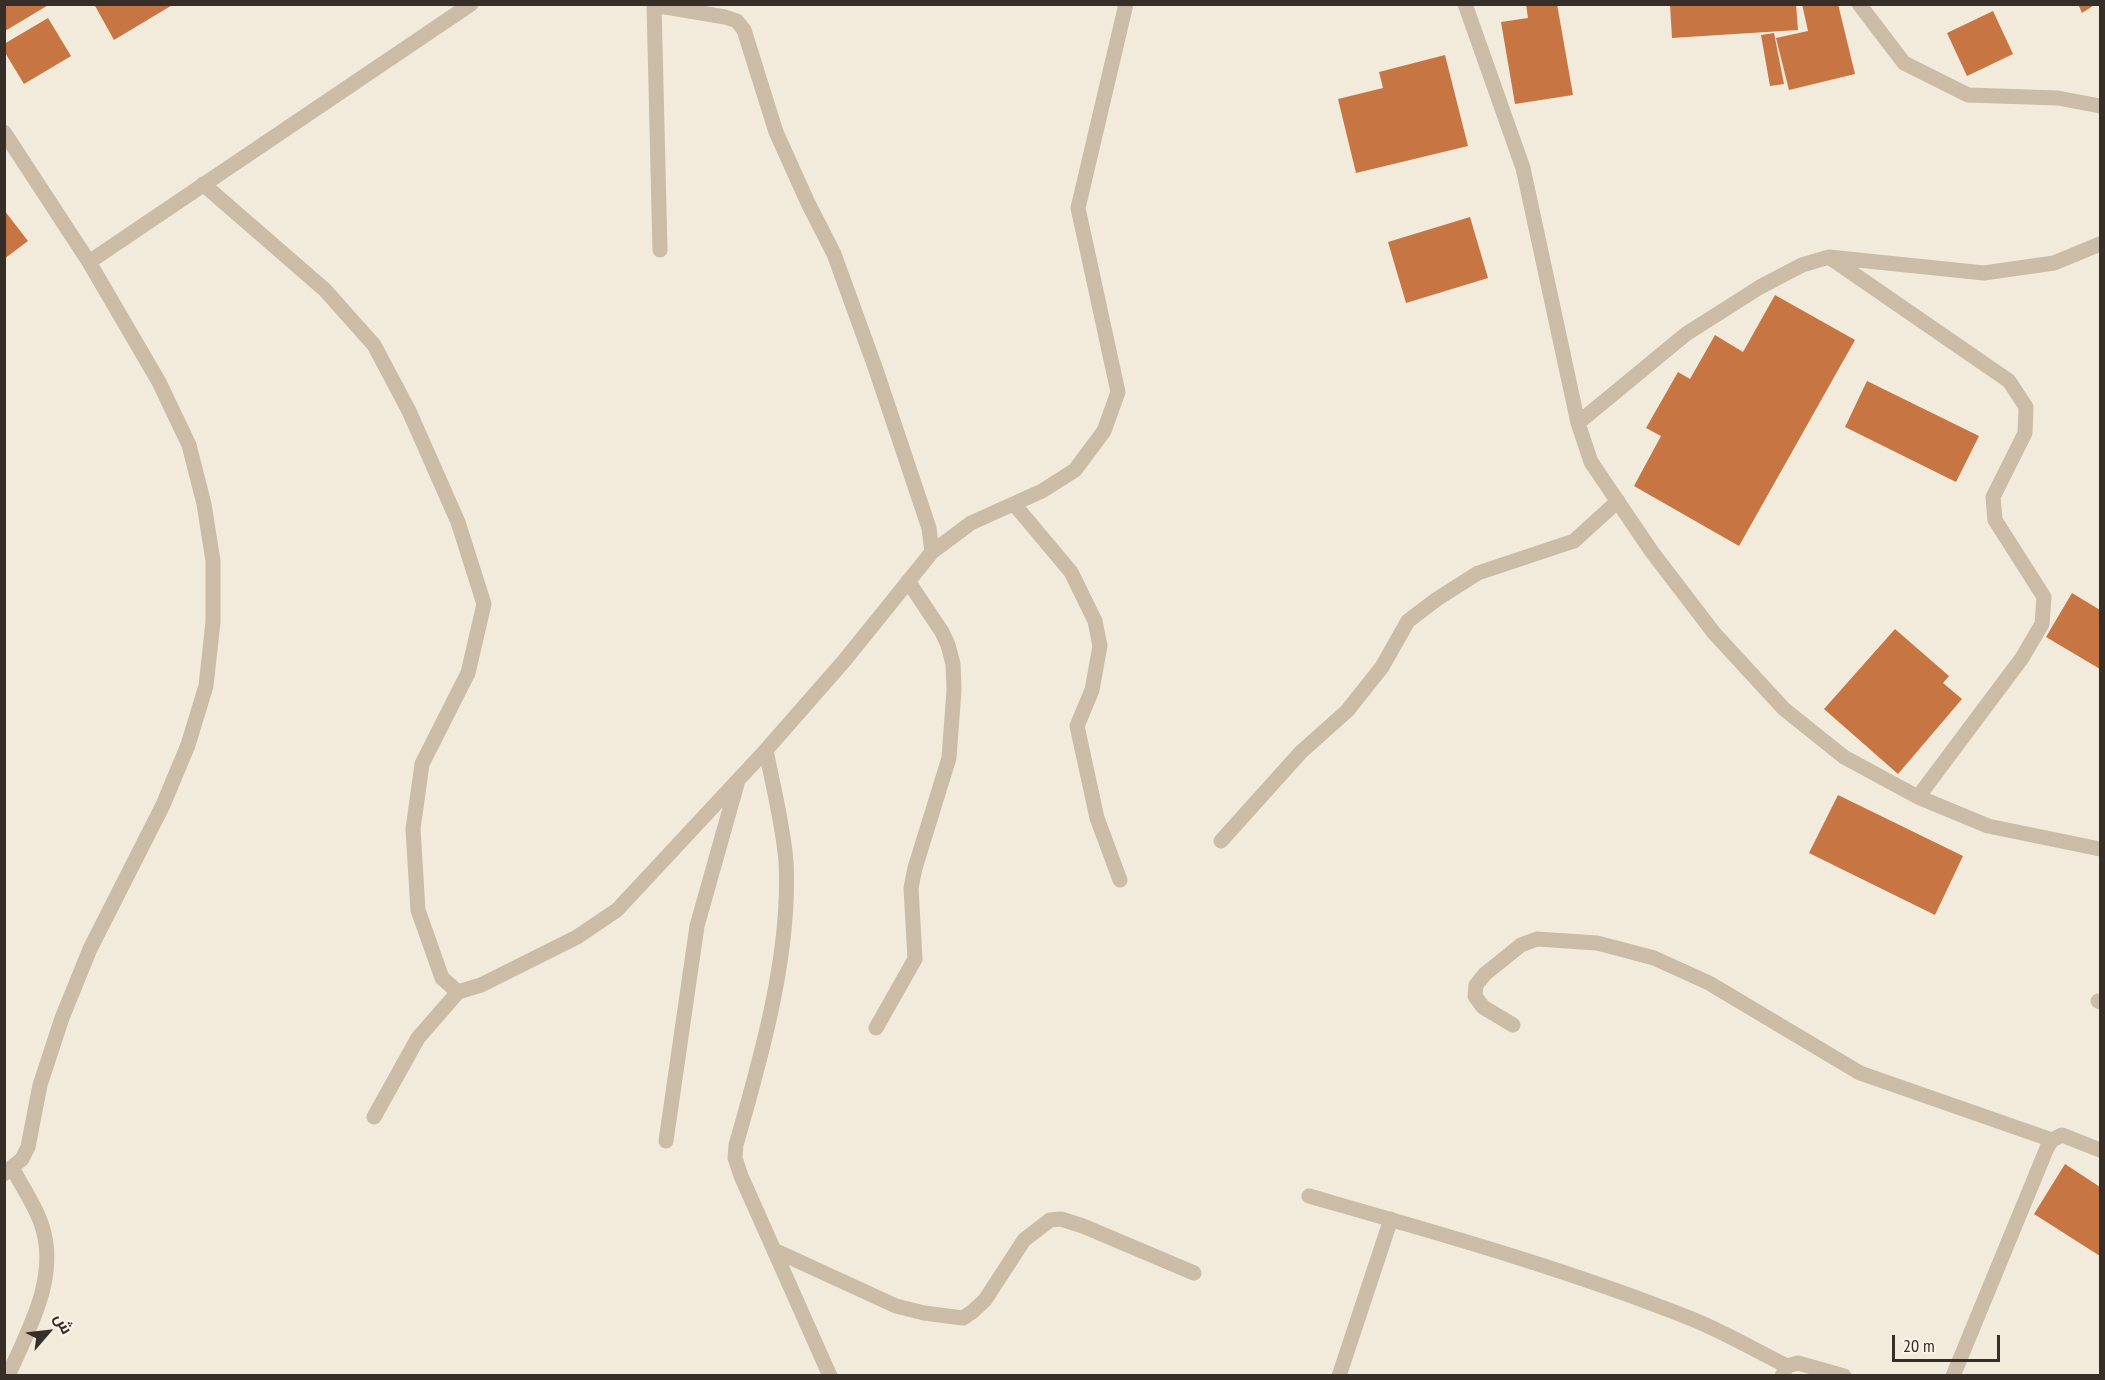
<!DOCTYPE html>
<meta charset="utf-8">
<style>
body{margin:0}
#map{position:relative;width:2105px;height:1380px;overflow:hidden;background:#f2eada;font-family:"PT Sans Narrow",Cairo,sans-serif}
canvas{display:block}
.frame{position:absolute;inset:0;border:6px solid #362e27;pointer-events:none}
.north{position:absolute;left:18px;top:1302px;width:60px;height:60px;-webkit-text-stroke:4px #faf4e7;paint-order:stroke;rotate:62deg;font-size:16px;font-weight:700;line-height:24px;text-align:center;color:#362e27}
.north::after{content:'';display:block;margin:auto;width:21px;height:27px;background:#362e27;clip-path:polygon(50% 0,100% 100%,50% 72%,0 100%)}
.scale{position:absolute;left:1892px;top:1335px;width:108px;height:27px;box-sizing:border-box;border:3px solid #362e27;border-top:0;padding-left:8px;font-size:18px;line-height:21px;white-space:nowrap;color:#362e27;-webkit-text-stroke:4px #faf4e7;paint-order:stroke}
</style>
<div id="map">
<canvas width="2105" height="1380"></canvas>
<div class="frame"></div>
<div class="north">ش</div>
<div class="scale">20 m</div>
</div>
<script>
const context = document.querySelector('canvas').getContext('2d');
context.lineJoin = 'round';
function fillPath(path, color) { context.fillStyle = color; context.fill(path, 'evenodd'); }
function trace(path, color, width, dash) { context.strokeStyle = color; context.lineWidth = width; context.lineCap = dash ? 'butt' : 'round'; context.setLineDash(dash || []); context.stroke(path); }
const building = new Path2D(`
 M4,4h46l-45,27z
 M94,4h80l-60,36z
 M1526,4h31l16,91 -58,9 -14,-82 27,-4z
 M1670,4h126l2,26 -126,8z
 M1802,4h36l17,70 -66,16 -13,-52 32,-7z
 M2078,4h18l-14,9z
 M1993,11l20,43 -46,22 -20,-43z
 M48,18l23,38 -47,28 -20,-33v-7z
 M1774,33l10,51 -14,2 -9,-51z
 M1445,55l23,91 -112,27 -18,-74 45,-11 -4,-16z
 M4,210l24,31 -24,18z
 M1470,217l18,61 -82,25 -18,-61z
 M1775,295l80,45 -116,206 -105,-60 27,-50 -15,-8 32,-56 12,7 25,-44 28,17z
 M1867,381l112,55 -23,46 -111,-55z
 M2072,593l28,17v59l-54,-32z
 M1895,629l54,47 -6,7 19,16 -64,75 -74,-65z
 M1838,795l125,61 -28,59 -126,-62z
 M2065,1164l35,23v69l-66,-42z`);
const street = new Path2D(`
 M654,4l6,246
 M1465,4l58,164 55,255 13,39 61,90 62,81 70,76 60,48 74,40 70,29 112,23
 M1859,4l45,59 64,32 90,3 42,8
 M654,5l71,12 12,4 7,9 32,102 32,71 26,51 41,113 54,161 3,24
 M4,132l85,130 70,120 30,63 15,59 9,57v61l-7,64 -18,59 -25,60 -73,144 -28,69 -22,67 -12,62 -6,12 -18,15
 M203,184l122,106 49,55 35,66 49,111 26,82 -16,69 -46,91 -9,65 5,81 24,68 16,14 23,-7 96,-48 40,-27 149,-160 78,-89 88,-109 39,-29 71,-32 33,-21 29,-39 14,-39 -40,-184 48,-204
 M1829,257l180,124 17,26 -1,26 -32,64 2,23 49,77 -2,27 -20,34 -104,139
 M89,262l382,-258
 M1578,423l108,-89 74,-47 42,-22 27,-8 155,16 70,-10 46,-19
 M1014,504l57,68 24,49 5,25 -8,44 -15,36 20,92 23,62
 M766,750c7,37 17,74 20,112 5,91 -25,196 -50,283l-1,13 6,18 89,200
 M1221,841l80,-89 46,-41 35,-44 26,-46 29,-22 41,-26 96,-32 44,-40
 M2098,1001l2,1
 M1513,1025l-30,-18 -8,-11 1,-11 9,-11 36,-29 16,-6 60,4 27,7 30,8 55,25 151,90 192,67
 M876,1028l39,-69 -4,-71 4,-20 34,-110 5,-68 -1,-26 -5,-19 -6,-13 -34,-51
 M374,1117l44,-79 40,-46
 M666,1141l31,-215 40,-142
 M1309,1196c129,37 258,73 383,123 32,13 63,31 95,47
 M774,1250l122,56 28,7 39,5 9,-6 13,-12 39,-60 26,-20 11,-1 22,7 111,47
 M8,1376c20,-46 51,-98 34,-150 -6,-20 -20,-39 -29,-57
 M1339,1376l52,-157
 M1782,1376l5,-10 11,-3 46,13
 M1953,1376l94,-228 5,-8 10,-5 38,15`);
fillPath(building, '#c77643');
trace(street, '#cabca6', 15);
</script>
